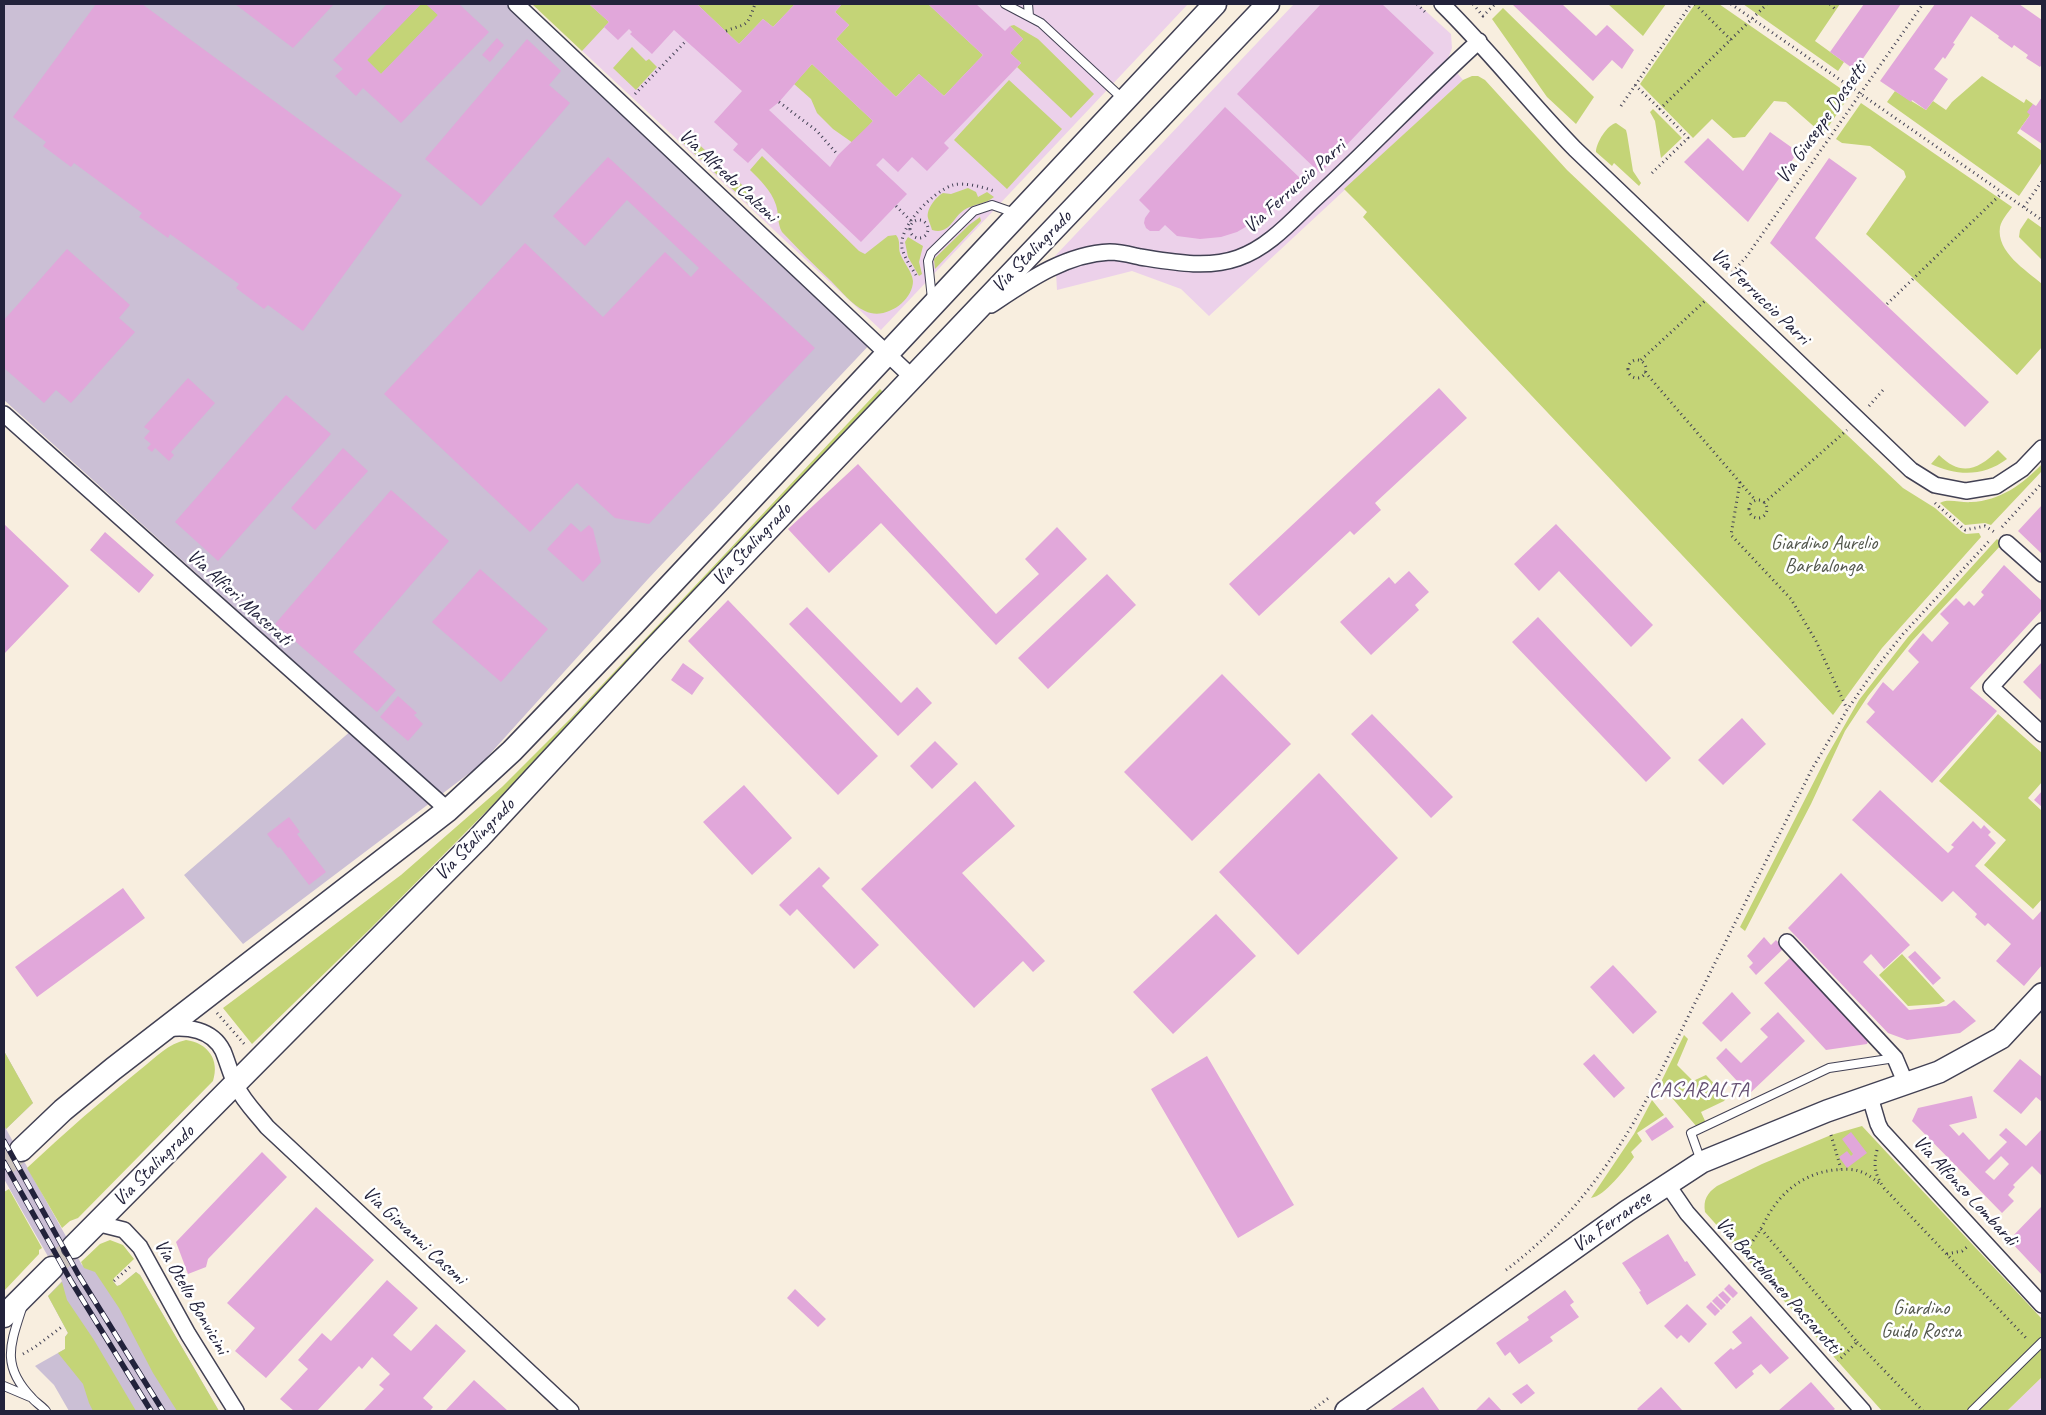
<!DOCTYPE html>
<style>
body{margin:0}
#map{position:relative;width:2046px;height:1415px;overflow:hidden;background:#f8eedf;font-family:Caveat,sans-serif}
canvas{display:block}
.frame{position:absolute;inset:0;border:5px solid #22223b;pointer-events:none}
</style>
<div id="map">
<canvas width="2046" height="1415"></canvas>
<div class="frame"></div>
</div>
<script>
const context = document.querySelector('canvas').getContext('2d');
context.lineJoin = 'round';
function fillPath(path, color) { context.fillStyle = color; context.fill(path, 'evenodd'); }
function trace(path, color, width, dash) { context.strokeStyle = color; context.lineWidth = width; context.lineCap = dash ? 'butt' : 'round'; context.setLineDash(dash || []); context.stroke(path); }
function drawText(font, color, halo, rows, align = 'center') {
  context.font = font + ' Caveat,sans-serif'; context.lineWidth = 5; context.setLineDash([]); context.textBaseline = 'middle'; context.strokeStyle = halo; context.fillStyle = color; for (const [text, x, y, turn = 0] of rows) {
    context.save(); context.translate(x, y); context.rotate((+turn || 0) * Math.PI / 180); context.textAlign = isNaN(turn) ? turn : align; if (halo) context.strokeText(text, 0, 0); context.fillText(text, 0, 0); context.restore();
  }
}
const built = new Path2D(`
 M532,4h656l-307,326z
 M1294,4h124l33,30 1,14 -5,13 16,19 -254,236 -28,-27 -49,-18 -75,19 -2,-34z
 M2042,1377v34h-35z`);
const industrial = new Path2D(`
 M4,4h506l364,336 -226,239 -169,187 -236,178 -59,-69 168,-145 2,-15 -350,-315z
 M4,1051l29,52 -27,26 76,136 32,13 -1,3 4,5 4,-1 15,-13 4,3 79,136h-150l-15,-26 -19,-19 30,-17v-12l3,-4 -20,-37 14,-15 -58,-102z`);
const green = new Path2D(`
 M421,4h5l12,11 -57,59 -14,-14z
 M532,4h57l20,18 -27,29z
 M699,4h96l-22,23 -10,-8 -24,25 -41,-39z
 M842,4h86l55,51 -39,41 -25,-22 -23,23 -60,-58 13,-14 -14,-13z
 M1608,4h58l-23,32z
 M1695,4h24l131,91 -26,38 -6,-3 -32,-28 -12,-1 -29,36 -12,1 -21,-19 -19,19 -53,-54z
 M1743,4h97l-25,37 29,21 -6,9z
 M1503,8l91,89 -18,27 -29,-27 -55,-78z
 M1014,25l24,14 56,55 -23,24 -54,-51 4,-4 -11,-10 13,-14 -13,-13z
 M632,47l14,14 3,-2 8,8 -21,23 -23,-22z
 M812,64l61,57 -20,22 -20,-14 -16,-16 -6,-14 -17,-15z
 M1472,76h6l7,4 82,90 336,318 32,20 27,24 4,2 13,-1 2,4 -99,111 -49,67 -470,-498 4,-5 -23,-23 119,-109z
 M1982,76l42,27 2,-4 7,5 -3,11 -13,18 25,18v11l-23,34 -132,-94 8,-11 31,19 7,-9 13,9 6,-8z
 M1009,80l53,49 -55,60 -53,-49z
 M1861,103l151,104c-4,6 -10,12 -12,20 -4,25 26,43 42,57v63l-25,28 -151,-141 40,-57 -2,-6 -34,-25 -28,-3 -6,-4z
 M1653,109l29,29 -21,20 -6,-37 -5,-9z
 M1616,123l10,7 1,4 6,37 8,12 -2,3 -25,-23 -2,3 -16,-14c0,-9 11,-27 20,-29z
 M690,136l66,62 3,16 -76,-71z
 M762,156l97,95 6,3 23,-18 8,-1c5,6 2,12 4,18 3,9 12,18 13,28 0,20 -28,40 -48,30 -13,-6 -24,-20 -34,-30 -17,-16 -33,-32 -49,-49 -5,-9 -3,-18 -6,-27 -5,-15 -16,-25 -26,-35z
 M968,188l8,4 2,5 9,-5 7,5c-8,7 -21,7 -30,13 -12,8 -14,25 -32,20 -1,-4 -3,-8 -4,-12 -2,-9 8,-21 15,-25l8,1z
 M980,217l1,4 -46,48 -1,-10 35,-34z
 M2028,218l14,10v32l-23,-23 1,-7z
 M908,237l15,9 -4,16 3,12 -3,2 -11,-19 -3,-15z
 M880,389l3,3 -334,356 -177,179 -120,117 -29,-36 178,-133 101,-88 68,-68z
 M1998,450l9,9c-24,18 -50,17 -76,5l8,-9c22,22 39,15 59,-5z
 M2042,464v7l-51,54 -6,-2 -20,2 -25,-22c7,-5 22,0 31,-1 29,-1 52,-18 71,-38z
 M1997,539l5,5 -90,97 -44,55 -23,35 -34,73 -66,127 -5,-4 87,-171 32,-56 49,-63z
 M1998,714l44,39v29l-14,16 14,13v88l-9,10 -49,-44 22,-25 -67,-59z
 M1902,954l43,47 -6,3 -31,2 -29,-31z
 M1684,1035l4,4 -11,26 16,16 13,-6 21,22 -3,4 -23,11 5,11 -9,4 -37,-43z
 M186,1040c22,3 34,20 27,41l-135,137 -8,3 -8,7 -35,-60c37,-35 75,-68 114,-99 14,-11 28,-26 45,-29z
 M4,1051l29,52 -27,26 -2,-4z
 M1652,1100l12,15 -27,18 5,8 -11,11 3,5c-9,12 -29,39 -43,41l43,-64z
 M1862,1126l180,193v58l-35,34h-125l-177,-199c-2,-12 2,-19 12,-26l45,-22 69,-29z
 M9,1189l33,59 -3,2v4l-35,37v-99z
 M110,1240l13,5 11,14 -20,19 -1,3 4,5 3,-1 16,-13 4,3 79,136h-42l-24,-38 -34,-65 -24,-36 -11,-4 -3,-6 19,-18z
 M62,1282l5,18 27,40 42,71h-43l-4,-8 -6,-19 -25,-31 7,-4v-12l3,-4 -20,-37z`);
const building = new Path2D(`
 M96,4h46l260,191 -99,136 -35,-26 -4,4 -28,-21 3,-4 -69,-50 -2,4 -29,-21 3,-4 -68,-50 -3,4 -28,-21 3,-4 -33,-25z
 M235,4h99l-41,44z
 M387,4h34l-54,56 14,14 57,-59 -12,-11h33l30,28 -88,91 -38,-35 -7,8 -21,-20 8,-7 -10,-9z
 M589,4h110l-1,1 41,39 24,-25 10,8 22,-23h47l-7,8 14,13 -13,14 60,58 23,-23 25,22 39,-41 -55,-51h48l29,27 5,-5 13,13 -13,14 11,10 -77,80 5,5 -22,23 -15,-14 -14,15 -15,-14 -7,7 31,29 -46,48 -99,-94 -14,15 -15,-13 5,-6 -24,-22 28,-31 -68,-61 -22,24 -22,-20 2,-2 -3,-3 -11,11 -14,-13 5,-5zM812,64l61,57 -35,34 -8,12 -61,-57 10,-8z
 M1321,4h61l52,49 -114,120 -83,-79z
 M1512,4h50l34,32 11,-11 27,25 -12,19 -10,-9 -19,21z
 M1864,4h37l-46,66 -25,-18z
 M1935,4h84l23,16v44l-2,3 -14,-9 2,-3 -14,-10 -2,3 -14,-10 1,-2 -28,-20 -18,27 2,1 -10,15 -2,-2 -9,12 14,10 -15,22 -7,9 -14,-10 -1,2 -31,-21z
 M497,38l7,7 -14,17 -8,-7z
 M527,39l34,32 -12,14 21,18 -89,103 -56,-47z
 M2042,97v47l-22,-15 10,-14 -3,-3 6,-8 3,2z
 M1225,107l75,71 -39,40 -24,14 -16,5 -21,2 -23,-3 -12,-11 -6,6h-9l-4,-3 -2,-5 1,-5 5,-7 -11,-11z
 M1770,132l28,20 -50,70 -64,-60 24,-24 35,33z
 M608,157l207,191 -166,176 -34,-6 -38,-35 -47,49 -146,-138 141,-151 78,74 62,-65 26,25 8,-9 -72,-68 -42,46 -32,-30z
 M1829,158l28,20 -42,60 174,164 -24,25 -195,-184z
 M67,249l63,56 -11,13 16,14 -64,71 -15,-13 -12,13 -40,-35v-48z
 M188,378l27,25 -44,49 3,3 -5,6 -14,-13 -3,4 -5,-4 4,-4 -7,-6 6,-7 -6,-4z
 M1439,388l28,30 -92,85 6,7 -27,25 -4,-4 -91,85 -30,-32z
 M286,395l45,39 -113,127 -43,-39z
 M343,448l25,23 -53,59 -24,-22z
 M858,464l138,150 43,-40 -14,-15 32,-32 30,32 -91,86 -115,-122 -52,50 -41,-44z
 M391,490l58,51 -96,111 43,38 -19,22 -102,-88z
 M2042,505v49l-24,-23z
 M571,523l10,9 8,-7 4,4 8,33 -18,20 -36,-33z
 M4,524l65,62 -65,68z
 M1556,524l97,101 -22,22 -72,-76 -20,20 -25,-27z
 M105,532l49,43 -15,18 -49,-43z
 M2004,565l38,36v9l-72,78 27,23 -65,72 -66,-61 9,-10 -8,-8 16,-22 10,9 26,-29 -11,-11 15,-18 9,9 17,-19 -9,-9 16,-16 8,8 5,-5 5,5 10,-11 -3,-3z
 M480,569l68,60 -47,53 -69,-60z
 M1409,571l20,21 -14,13 4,5 -48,45 -31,-33 49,-45 6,7z
 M1107,574l29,31 -88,84 -30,-31z
 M728,600l150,156 -40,39 -150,-154z
 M807,607l94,96 16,-16 15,16 -34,33 -109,-112z
 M1538,617l133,141 -25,24 -134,-140z
 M2042,662v39l-19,-19z
 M683,663l21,15 -12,17 -21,-15z
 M1222,674l69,70 -99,97 -68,-69z
 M398,696l19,17 -3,2 9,9 -15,17 -28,-24z
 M1372,714l81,83 -22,21 -80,-84z
 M1742,718l24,26 -43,41 -25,-25z
 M935,741l23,23 -26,25 -22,-23z
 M1319,773l79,85 -100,97 -79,-83z
 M975,781l40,45 -53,47 83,88 -12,11 -10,-11 -49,47 -113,-119z
 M744,785l48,53 -40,37 -49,-53z
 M1880,790l68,63 6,-6 -3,-2 22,-24 8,8 3,-4 7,7 -3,3 8,8 -21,23 58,54 9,-10v55l-18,21 -28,-25 15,-17 -23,-21 -3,3 -10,-9 2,-3 -24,-23 -11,11 -90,-82z
 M2042,791v16l-8,-7z
 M289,817l11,15 -3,2 29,38 -17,13 -29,-38 -2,1 -11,-14z
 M819,867l11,11 -8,8 57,59 -25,24 -57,-60 -7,7 -11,-11z
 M1841,873l69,72 -26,24 -13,-15 -8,8 46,48 37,-4 8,-6 22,21 -16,12 -53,7 -19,-7 -100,-105z
 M123,888l22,30 -108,79 -22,-30z
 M1216,914l40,42 -83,78 -40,-42z
 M1764,937l7,8 5,-5 8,8 -28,27 -7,-8 4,-4 -6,-7z
 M1915,951l26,27 -8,7 -25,-28z
 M1791,957l77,84 -1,3 -41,6 -62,-67z
 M1613,965l44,47 -24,22 -43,-47z
 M1732,992l19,21 -30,29 -19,-19z
 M1778,1012l27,29 -56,53 -33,-36 10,-10 15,15 27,-26 -8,-8z
 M1594,1054l31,34 -11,10 -31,-34z
 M1207,1056l87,149 -56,33 -87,-149z
 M2020,1059l22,18v25l-6,-5 -15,17 -28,-23z
 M1972,1096l5,22 -28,7 10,11 4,-4 26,28 18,-18 -8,-7 7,-7 20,18 16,-17v47l-10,-10 -19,19 2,2 -7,8 6,6 -12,12 -90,-92 6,-13zM2001,1156l8,8 -15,16 -9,-8z
 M1666,1117l8,10 -22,14 -7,-10z
 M1851,1132l16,21 -20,15 -8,-11 8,-6 4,5 2,-2 -11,-15z
 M262,1152l25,25 -79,82 -2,8 -18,7 -12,-32z
 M2042,1206v69l-33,-35z
 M316,1207l58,53 -108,118 -31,-27 20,-23 -28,-25z
 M1668,1234l17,28 2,-1 9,14 -49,30 -8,-13 2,-1 -19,-28z
 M387,1280l31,28 -25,27 18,16 25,-27 30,27 -43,47 10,9 -3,4h-67l21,-22 -5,-4 11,-11 -18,-17 -10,12 -3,-3 -42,45h-23l-14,-12 28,-30 -10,-9 24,-27 9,8z
 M1729,1284l9,9 -5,5 -9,-9z
 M795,1289l31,30 -8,8 -31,-29z
 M1565,1290l9,12 -4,3 9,12 -29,20 3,4 -34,23 -9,-12 -5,4 -9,-13 33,-23 -2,-3z
 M1723,1291l8,8 -4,5 -9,-9z
 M1717,1296l9,9 -5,5 -9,-9z
 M1711,1302l9,9 -5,5 -9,-9z
 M1687,1304l20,20 -18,19 -8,-8 -4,4 -13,-13z
 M1751,1316l38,42 -19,16 -9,-10 -9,7 2,3 -18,15 -22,-26 17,-15 2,2 9,-7 -10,-11z
 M474,1380l34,31h-63z
 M1811,1382l24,27 -3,2h-54z
 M1527,1384l8,9 -14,11 -9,-10z
 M1423,1387l17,24h-51z
 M1661,1387l21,23 -43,1 -2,-2z
 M1489,1397l13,14h-27z`);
const primaryTunnel = new Path2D(`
 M4,1166l17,-16
 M52,1268l21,-21`);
const path = new Path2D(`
 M1417,4l10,10
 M1473,4l10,12 12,-12
 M1695,4l36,36
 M1731,4l311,216
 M1830,4l6,6
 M726,31c22,-9 20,-2 29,-27
 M1635,85l25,24
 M635,94l51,-53
 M779,102l38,29 21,24
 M1621,106l70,-102
 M1652,173l36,-35 -28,-29 107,-105
 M896,206l15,15
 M2024,207l18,-26
 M910 229a9 9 0 1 1 18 0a9 9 0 1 1-18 0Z
 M916,275c-5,-8 -12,-18 -14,-27 -4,-22 32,-57 51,-63 11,-3 30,2 41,6
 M1729,276l18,-20 176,-252
 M1887,304l115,-111
 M1641,360l66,-61
 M1628 369a9 9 0 1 1 18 0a9 9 0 1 1-18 0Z
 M1645,372l111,129
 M1869,406l14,-16
 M1740,482l-9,53 60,64 25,42 31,68
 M1749 509a9 9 0 1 1 18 0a9 9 0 1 1-18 0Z
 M1764,503l83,-73
 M1935,503l30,27 20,-4 11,7
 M2002,527l40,-44
 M217,1013l29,33
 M1831,1135l10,34
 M1877,1150c-4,16 -2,25 7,38l143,151
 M1761,1229l96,113 -19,19
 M1743,1252c12,-11 18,-24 26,-38 14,-24 37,-41 65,-44 22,-2 29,0 46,14
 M1947,1254l15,-3 5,-4
 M1506,1270c63,-47 107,-107 144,-177l162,-324 35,-59 29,-42 27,-34 88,-95
 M114,1281l18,-16
 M1857,1342l66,69
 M23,1354l12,-7 28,-21
 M1311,1411l19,-14`);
const lane = new Path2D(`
 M1005,4l36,19 82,76
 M1028,4l1,12
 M932,299l-4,-38 3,-8 43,-42 18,-6 23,8
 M1701,1161l-10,-28 138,-65 66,-10
 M22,1308c-12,37 -21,58 10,90 4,5 10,8 14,13
 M4,1386l26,11
 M1972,1411l70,-69`);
const street = new Path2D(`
 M516,4l396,373
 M1442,4c47,46 87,98 133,145l336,321 24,15 31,6 30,-5 26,-17 20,-21
 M991,305c36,-24 74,-51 119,-53 10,0 21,3 30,5 32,5 67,12 98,1 32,-11 55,-39 80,-62 55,-51 106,-105 161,-155
 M4,414l444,396
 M2007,543l35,31
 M2042,631l-51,56 51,47
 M1787,942l108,116 11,26
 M166,1029c21,-3 46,0 57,22 5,12 8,25 14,36 7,15 20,27 30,40l304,284
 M1870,1097l8,27 3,6 161,175
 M1667,1184l20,29 176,198
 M96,1223l28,7 16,17 48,87 48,77`);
const secondary = new Path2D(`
 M1346,1411l281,-200 75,-49 125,-51 112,-39 62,-34 41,-44`);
const primary = new Path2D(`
 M21,1150l42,-40 50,-41 335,-259 64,-59 121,-126 582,-621
 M73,1247l405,-408 175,-189 615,-646
 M4,1316l48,-48`);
const rail = new Path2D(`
 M4,1141l74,133 85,137
 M4,1162l67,119 80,130`);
const streetNames = [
 ["Via Giuseppe Dossetti",1822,123,-55],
 ["Via Alfredo Calzoni",728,176,43],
 ["Via Ferruccio Parri",1295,187,-42],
 ["Via Stalingrado",1032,252,-46],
 ["Via Ferruccio Parri",1760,297,44],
 ["Via Stalingrado",752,545,-47],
 ["Via Alfieri Maserati",239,598,42],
 ["Via Stalingrado",475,840,-46],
 ["Via Stalingrado",154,1166,-45],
 ["Via Alfonso Lombardi",1965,1191,47],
 ["Via Ferrarese",1612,1222,-35],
 ["Via Giovanni Casoni",414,1236,43],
 ["Via Bartolomeo Passarotti",1778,1286,48],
 ["Via Otello Bonvicini",191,1297,60]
];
const parkNames = [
 ["Giardino Aurelio",1824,544],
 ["Barbalonga",1824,567],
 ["Giardino",1921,1309],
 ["Guido Rossa",1921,1332]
];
const quarterNames = [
 ["CASARALTA",1699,1090]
];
fillPath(built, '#ecd1ea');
fillPath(industrial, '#cbbfd5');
fillPath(green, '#c4d477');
fillPath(building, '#e1a7da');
trace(primaryTunnel, '#cdc5be', 22, [22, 11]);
trace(lane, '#424154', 10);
trace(street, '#424154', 18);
trace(secondary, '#424154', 24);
trace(primary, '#424154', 25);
trace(path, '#424154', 3, [1, 4]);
trace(lane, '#fff', 8);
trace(street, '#fff', 15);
trace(secondary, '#fff', 21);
trace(primary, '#fff', 22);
trace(rail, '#22223b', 5.5);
trace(rail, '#fff', 4, [11]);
drawText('20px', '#22223b', '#fff', streetNames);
drawText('20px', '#53574d', '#fff', parkNames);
context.letterSpacing = '1px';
drawText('22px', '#655173', '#fff', quarterNames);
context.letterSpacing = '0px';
</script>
